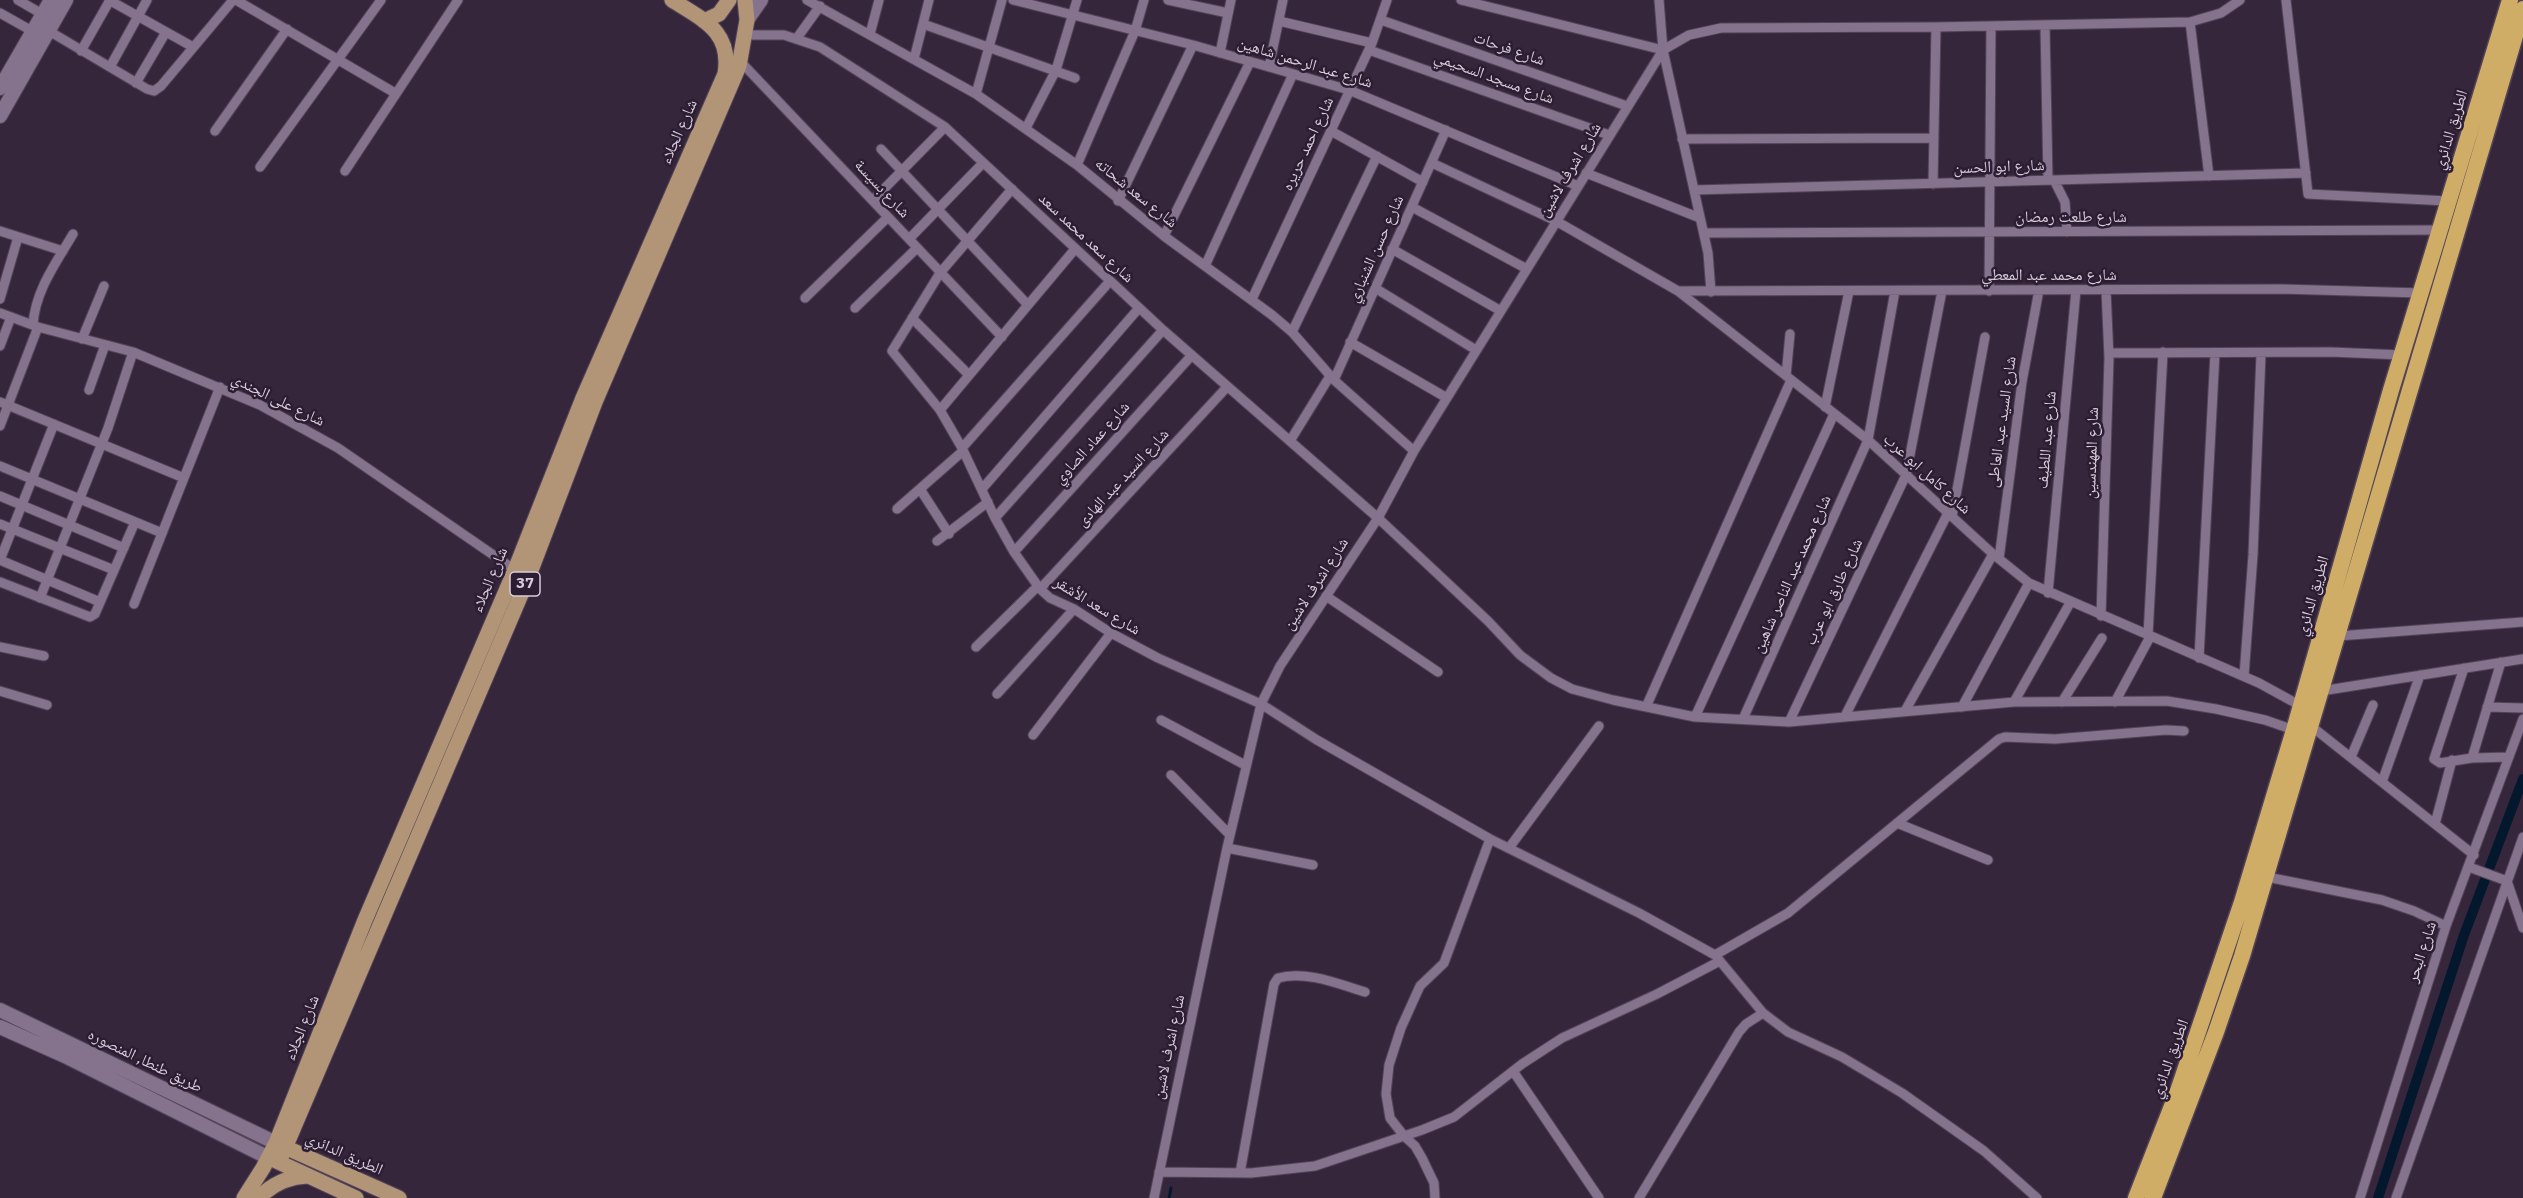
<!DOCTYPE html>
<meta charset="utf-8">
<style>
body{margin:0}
canvas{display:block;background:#36263c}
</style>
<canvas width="2523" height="1198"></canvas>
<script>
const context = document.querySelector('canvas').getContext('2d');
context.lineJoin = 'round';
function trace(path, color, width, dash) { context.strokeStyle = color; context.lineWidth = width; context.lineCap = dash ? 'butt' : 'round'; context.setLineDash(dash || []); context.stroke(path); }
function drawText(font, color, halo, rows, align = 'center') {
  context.font = font + ' "IBM Plex Sans","Noto Naskh Arabic",sans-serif'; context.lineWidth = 5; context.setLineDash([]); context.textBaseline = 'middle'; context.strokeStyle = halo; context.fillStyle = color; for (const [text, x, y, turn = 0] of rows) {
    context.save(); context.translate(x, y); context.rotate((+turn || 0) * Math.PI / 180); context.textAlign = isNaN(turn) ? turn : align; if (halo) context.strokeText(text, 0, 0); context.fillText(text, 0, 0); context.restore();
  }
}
const stream = new Path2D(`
 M1169,1198l2,-10`);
const canal = new Path2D(`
 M2378,1198l86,-263 59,-156`);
const street = new Path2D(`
 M18,0l24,14
 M109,0l84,47
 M236,0l159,93
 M807,0l169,94 101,71 87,71 108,79 20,17 42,48 80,71
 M1013,0l180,45 156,45 229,96
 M1168,0l60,13
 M1461,0l202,50
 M1659,0l4,50 45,203 3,39
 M2286,0l22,194 140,7
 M0,13l32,18
 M1381,20l246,86
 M1279,21l93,22
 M2190,22l19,154
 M923,24l152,54
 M2045,25l3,155
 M49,31l98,58 7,2 7,-5 72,-86
 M870,34l9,-34
 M746,35h38l36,12 125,80 218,203 215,188 110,103 32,34 31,23 21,11 41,11 82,17 94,5 225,-20 153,-1 49,8 49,11 29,10
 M797,38l23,-32
 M1369,50l240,85
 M81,51l29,-51
 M1220,53l11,-53
 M914,59l15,-59
 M740,61l262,276
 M110,67l37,-67
 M1269,67l14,-67
 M136,83l30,-51
 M976,94l26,-94
 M1026,128l30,-58 21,-70
 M215,131l72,-102
 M1331,131l92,51
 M1682,139l252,-1
 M881,149l147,156
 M1432,163l124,58 122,70 190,149 125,114 36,29 230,100 42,23
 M1077,165l58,-134 9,-31
 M260,167l121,-167
 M345,171l113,-171
 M1586,173l114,45
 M2054,180l11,22 2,30
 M1933,184l3,-157
 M1012,189l-72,84 -48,78 48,59 22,38 33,70 19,34 26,37 10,9 24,11 37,24 47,25 103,46 56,36 173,99 149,74 76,42 48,58 25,19 54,25 60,36 82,58 53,47
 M1694,190l612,-17
 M873,200l72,-73
 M1118,201l75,-156
 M1412,207l115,62
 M0,231l63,20
 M1704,233l735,-3
 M1164,236l86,-174
 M909,239l74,-76
 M1392,249l109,62
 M1205,266l88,-192
 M1375,288l101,62
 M1678,291l604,-2 139,4
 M1989,291l2,-265
 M805,298l83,-81
 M0,299l18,-62
 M1252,299l120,-256 15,-43
 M855,308l62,-60
 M0,313l38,14 95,25 127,53 78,43 177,122
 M912,318l57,57
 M33,325c2,-34 23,-62 40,-91
 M1292,332l85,-176
 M82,339l22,-53
 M1350,342l97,56
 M0,346l11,-29
 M2109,353l222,-1 71,3
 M1786,376l4,-42
 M1334,380l112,-250
 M89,390l16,-45
 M0,402l184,76
 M1825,407l24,-116
 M940,410l135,-161
 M0,426l38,-99
 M1290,441l40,-65
 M962,448l148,-167
 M0,466l162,67
 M920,489l29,45
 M982,489l157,-181
 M0,496l124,52
 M897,509l66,-58
 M1952,517l33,-180
 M995,518l168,-188
 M0,524l114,46
 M937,541l51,-39
 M1014,552l178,-197
 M1999,559l23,-177 17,-92
 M0,560l54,-136
 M0,560l100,42
 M0,582l90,35 5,-3 40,-92
 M1040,589l187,-202
 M2048,593l28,-303
 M1326,596l112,76
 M40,598l68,-170 25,-76
 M134,604l86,-217
 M2101,616l8,-258 -3,-68
 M2148,636l15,-284
 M2338,636l185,-14
 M0,647l44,9
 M976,647l62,-61
 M2199,658l16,-305
 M2464,668l-30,91 6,4 32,-5 37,-1
 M2244,676l9,-121 8,-201
 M0,691l47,14
 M2321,691l202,-32
 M997,694l77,-85
 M2014,702l56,-99
 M2062,702l40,-64
 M2115,702l35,-65
 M1646,707l145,-327
 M1962,707l67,-124
 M2487,707l36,1
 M1905,711l88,-157
 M1845,716l103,-203
 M1695,717l139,-303
 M1743,719l125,-279 27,-149
 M1161,720l84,45
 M1789,722l117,-247 36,-184
 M2311,726l163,129
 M1033,735l78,-102
 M2351,757l22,-52
 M2472,758l29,-96
 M1171,775l59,60
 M2382,782l38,-107
 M1897,823l91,37
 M2435,824l17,-64
 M1227,848l86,17
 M1509,848l90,-122
 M2469,867l38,14 16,47
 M2262,876l120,24 32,11 32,15
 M1715,955l73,-42 211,-174 6,-2 50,2 111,-9 18,1
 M1513,1071l86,127
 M1159,1172l92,1 64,-7 107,-36 32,-13 68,-53 40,-26 95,-44 63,-33
 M1240,1173l34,-189 4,-6c27,-8 61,6 87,14
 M1154,1198l73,-350 34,-144 19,-38 98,-148 36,-67 249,-401 26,-15 32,-7 215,-1 254,-5 31,-9 19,-13
 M1435,1198l-1,-15 -12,-25 -7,-12 -11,-10 -14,-18 -4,-24 3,-29 12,-37 19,-42 24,-23 46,-124
 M1639,1198l100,-166 7,-8 17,-11
 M2360,1198l86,-272 77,-207
 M2396,1198l127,-361`);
const secondary = new Path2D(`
 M747,20l14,-20
 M0,88l51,-88
 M0,116l66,-116
 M0,1010l276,133
 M0,1027l65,29 204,102`);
const primary = new Path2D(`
 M704,21l15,-7 10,-14
 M278,1144l121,54
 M272,1159l84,39
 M279,1162l249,-584 67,-176 144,-336 8,-46 -2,-20
 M244,1198l19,-30 13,-25 89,-223 150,-350 68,-172 142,-324c7,-43 -22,-54 -53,-74
 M259,1198c13,-14 28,-21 48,-22`);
const highway = new Path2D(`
 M2136,1198l42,-107 64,-189 52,-172 97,-340 119,-390
 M2153,1198l63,-166 26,-76 281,-947`);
const shields = [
 [525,584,30]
];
const shieldNames = [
 ["37",525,584]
];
const streetNames = [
 ["شارع فرحات",1509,49,19],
 ["شارع عبد الرحمن شاهين",1305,63,17],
 ["شارع مسجد السحيمي",1494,78,20],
 ["الطريق الدائري",2451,130,-73],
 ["شارع الجلاء",679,132,-66],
 ["شارع احمد حريره",1308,144,-65],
 ["شارع ابو الحسن",1999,167,-2],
 ["شارع اشرف لاشين",1570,170,-59],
 ["شارع بسيسة",882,189,47],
 ["شارع سعد شحاته",1136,193,39],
 ["شارع طلعت رمضان",2071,217],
 ["شارع سعد محمد سعد",1086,238,43],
 ["شارع حسن الشنباري",1376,249,-66],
 ["شارع محمد عبد المعطي",2049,275],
 ["شارع على الجندي",278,400,26],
 ["شارع السيد عبد العاطى",2002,422,-82],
 ["شارع عبد اللطيف",2047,440,-85],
 ["شارع عماد الصاوي",1092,443,-48],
 ["شارع المهندسين",2092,453,-88],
 ["شارع كامل ابو عرب",1927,474,42],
 ["شارع السيد عبد الهادى",1123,478,-47],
 ["شارع محمد عبد الناصر شاهين",1792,574,-66],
 ["شارع الجلاء",490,580,-67],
 ["شارع اشرف لاشين",1316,584,-57],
 ["شارع طارق ابو عرب",1834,592,-65],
 ["الطريق الدائري",2313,596,-74],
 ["شارع سعد الأشقر",1097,606,31],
 ["شارع البحر",2422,952,-72],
 ["شارع الجلاء",302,1028,-68],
 ["شارع اشرف لاشين",1169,1047,-78],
 ["الطريق الدائري",2170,1059,-70],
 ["طريق طنطا, المنصوره",145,1061,26],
 ["الطريق الدائري",344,1154,24]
];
trace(stream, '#03182d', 3);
trace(canal, '#03182d', 10);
trace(street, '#524457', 11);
trace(secondary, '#524457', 16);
trace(primary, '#524457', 17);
trace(highway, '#524457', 19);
trace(street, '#85728c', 9);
trace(secondary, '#85728c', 14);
trace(primary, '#b29576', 15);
trace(highway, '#d0ad67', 16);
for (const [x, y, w] of shields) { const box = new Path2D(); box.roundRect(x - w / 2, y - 12, w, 24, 4.5); context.fillStyle = '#2c1d32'; context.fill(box); trace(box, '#d8cddc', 1.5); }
drawText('bold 15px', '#d8cddc', null, shieldNames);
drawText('16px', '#d8cddc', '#2c1d32', streetNames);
</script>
